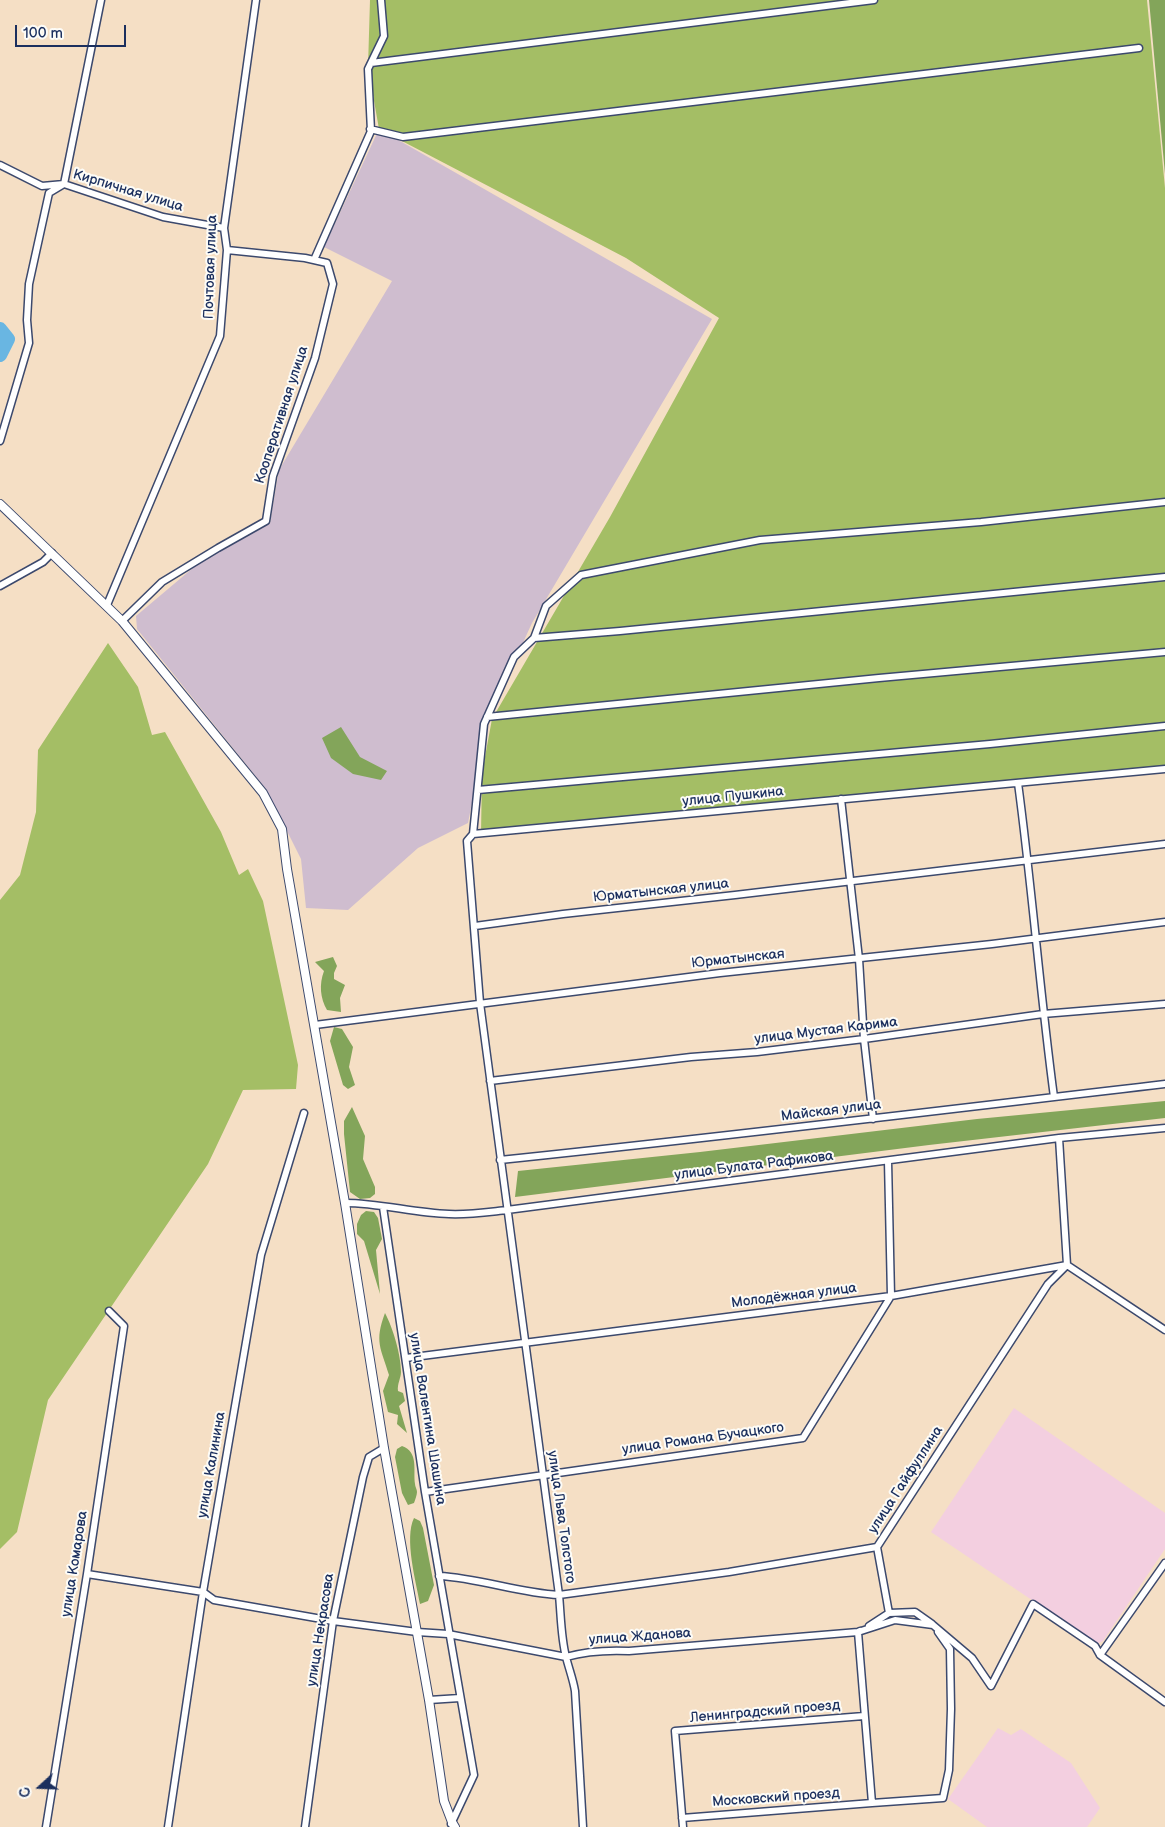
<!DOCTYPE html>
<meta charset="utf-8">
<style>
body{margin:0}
#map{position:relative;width:1165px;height:1827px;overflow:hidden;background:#f5dfc5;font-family:"Balsamiq Sans",sans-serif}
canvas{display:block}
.north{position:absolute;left:15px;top:1762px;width:50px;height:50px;-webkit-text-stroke:4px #fdfcf7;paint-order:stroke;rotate:250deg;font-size:14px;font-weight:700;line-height:20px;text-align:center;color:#1b2f5e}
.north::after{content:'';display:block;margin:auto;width:18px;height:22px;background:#1b2f5e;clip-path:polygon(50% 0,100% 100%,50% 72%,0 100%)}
.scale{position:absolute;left:15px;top:25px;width:111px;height:22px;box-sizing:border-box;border:2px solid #1b2f5e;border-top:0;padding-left:6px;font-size:15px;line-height:18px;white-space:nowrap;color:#1b2f5e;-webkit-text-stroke:4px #fdfcf7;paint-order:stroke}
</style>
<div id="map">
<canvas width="1165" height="1827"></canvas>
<div class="north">С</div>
<div class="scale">100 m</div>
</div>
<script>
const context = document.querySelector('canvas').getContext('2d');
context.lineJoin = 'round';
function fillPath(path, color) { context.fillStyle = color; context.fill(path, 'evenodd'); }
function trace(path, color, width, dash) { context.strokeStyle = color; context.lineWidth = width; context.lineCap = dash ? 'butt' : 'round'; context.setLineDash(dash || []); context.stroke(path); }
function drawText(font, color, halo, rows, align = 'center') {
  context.font = font + ' "Balsamiq Sans",sans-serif'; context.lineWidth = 4; context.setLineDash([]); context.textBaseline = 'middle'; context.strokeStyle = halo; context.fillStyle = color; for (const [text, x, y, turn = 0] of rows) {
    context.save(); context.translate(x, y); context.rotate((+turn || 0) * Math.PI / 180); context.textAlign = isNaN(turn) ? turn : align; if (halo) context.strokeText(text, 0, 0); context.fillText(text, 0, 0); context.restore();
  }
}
const built = new Path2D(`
 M1014,1408l151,105v36l-62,92 -6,3 -166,-112z
 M998,1728l13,7 10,-6 50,34 29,45 -13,19h-100l-39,-28z`);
const industrial = new Path2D(`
 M379,129l333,190 -180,304 -44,96 -20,104 -50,25 -70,62 -42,-2 -5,-49 -35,-70 -129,-160 -1,-13 64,-54 38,-24 32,-15 9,-53 113,-189 -68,-34z`);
const green = new Path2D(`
 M370,0h777l18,188v579l-684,67 1,-61 10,-54 118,-202 109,-199 -93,-60 -247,-129 -11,-62z
 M108,643l30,44 14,48 13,-3 56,100 18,43 9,-6 15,32 35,164 -2,24 -53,1 -35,74 -160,236 -31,132 -17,17v-649l20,-25 16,-63 2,-62z`);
const forest = new Path2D(`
 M1149,0h16v174z
 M341,727l19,30 27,14 -6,9 -28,-6 -22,-16 -9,-20z
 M333,957l4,9 -3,7v6l11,6 -5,13 1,14 -14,-2c-7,-12 -8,-26 -3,-39l-9,-9z
 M334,1027l8,2 11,18 -4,20 6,18 -7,4 -5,-4 -13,-44z
 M1165,1101v17l-236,27 -414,52 3,-26 182,-19 277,-33z
 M352,1107l13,29 -2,23 12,28v7l-5,4 -10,1 -10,-7 -6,-58v-13z
 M366,1211l8,1 4,6 4,21 -6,11 4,44 -16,-53 -7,-7v-10l4,-9z
 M385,1313c8,15 16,42 16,59 0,6 -4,12 -3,19l5,2 2,8 -6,5 8,27 -10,-9 1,-9 -10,-3 -5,-21 6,-16c-8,-27 -15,-33 -4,-62z
 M402,1446c17,6 11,24 13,38 0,3 2,5 2,8 0,3 -2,8 -3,11l-6,2 -6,-12 -7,-36 2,-8z
 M414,1518l6,3 3,7 11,57 -6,16 -8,3c-4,-22 -16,-66 -6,-86z`);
const river = new Path2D(`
 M0,329l8,10 -8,16`);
const minor = new Path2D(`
 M371,63l503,-63
 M370,129l33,8 736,-89
 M0,165l42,21 22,-2 99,33 61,11
 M314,260l57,-129 -3,-62 16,-33 -3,-36
 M0,441l29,-98 -2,-23 2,-36 20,-91 15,-9 37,-184
 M0,586l43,-24 9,-9
 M107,605l113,-269 7,-86 -3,-22 32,-228
 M122,621l40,-39 56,-34 48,-27 7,-45 42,-118 18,-74 -6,-21 -22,-5 -78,-8
 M534,638l12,-32 35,-31 179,-35 221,-18 184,-20
 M487,717l392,-39 286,-26
 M1018,783c14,104 22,210 36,314
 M478,790l512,-46 175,-18
 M841,799l18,160 5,80 9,80
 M473,834l11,-110 30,-67 20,-19 86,-7 545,-54
 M475,926l88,-12 172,-19 430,-51
 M315,1025l405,-52 272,-29 173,-22
 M490,1081l201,-24 66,-5 107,-13 179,-25 122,-10
 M500,1160c222,-23 443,-50 665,-76
 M345,1203c35,0 69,10 104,11 19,1 39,-2 58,-4l552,-72 106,-10
 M383,1207l42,285 49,283 -23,49
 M406,1358l485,-62 176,-31 98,65
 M425,1492l378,-54 88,-142 -3,-135
 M87,1574l116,18 11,8 119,21 84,11 31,2 118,23c21,-6 41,-7 63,-6l229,-19 37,-12 38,5 39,33 19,28 42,-82 62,42 5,9 65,47
 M439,1576c41,2 79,17 120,19l170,-23 148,-25 171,-263 19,-19 -8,-127
 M889,1613l26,-1 17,12
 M869,1626l20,-13 -12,-66
 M860,1631l-2,1 14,171 71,-5 6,-28 2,-61 -1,-60 -12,-17
 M1100,1655l65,-92
 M429,1700l31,-2
 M682,1818l190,-15
 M46,1827l41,-253 37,-248 -15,-15
 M168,1827l35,-235 58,-337 43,-142
 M305,1827l28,-206 30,-144 6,-20 15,-9
 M583,1827l-8,-136c-2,-12 -6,-22 -9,-34 -5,-19 -5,-41 -7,-62l-79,-592 -13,-162 6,-7 692,-65
 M683,1827l-8,-96 189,-15`);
const tertiary = new Path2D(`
 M0,504l122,117 141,172 19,36 5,40 58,334 39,245 45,252 15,101 8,21 3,5`);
const streetNames = [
 ["Кирпичная улица",128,191,17],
 ["Почтовая улица",211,267,-88],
 ["Кооперативная улица",282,415,-72],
 ["улица Пушкина",733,797,-6],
 ["Юрматынская улица",661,891,-6],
 ["Юрматынская",738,959,-6],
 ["улица Мустая Карима",826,1031,-7],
 ["Майская улица",831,1111,-7],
 ["улица Булата Рафикова",754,1166,-7],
 ["Молодёжная улица",794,1296,-7],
 ["улица Валентина Шашина",427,1419,81],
 ["улица Романа Бучацкого",703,1439,-8],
 ["улица Калинина",212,1465,-80],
 ["улица Гайфуллина",906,1480,-57],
 ["улица Льва Толстого",561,1517,82],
 ["улица Комарова",75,1564,-81],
 ["улица Некрасова",321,1630,-81],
 ["улица Жданова",640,1637,-4],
 ["Ленинградский проезд",765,1712,-5],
 ["Московский проезд",776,1798,-4]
];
fillPath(built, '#f3cfe0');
fillPath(industrial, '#cfbdcf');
fillPath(green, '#a4be65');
fillPath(forest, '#83a55a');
trace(river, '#69b6e2', 14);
trace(minor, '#3c496d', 9);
trace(tertiary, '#3c496d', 10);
trace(minor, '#fff', 6);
trace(tertiary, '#fff', 8);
drawText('14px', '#1b2f5e', '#fdfcf7', streetNames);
</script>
